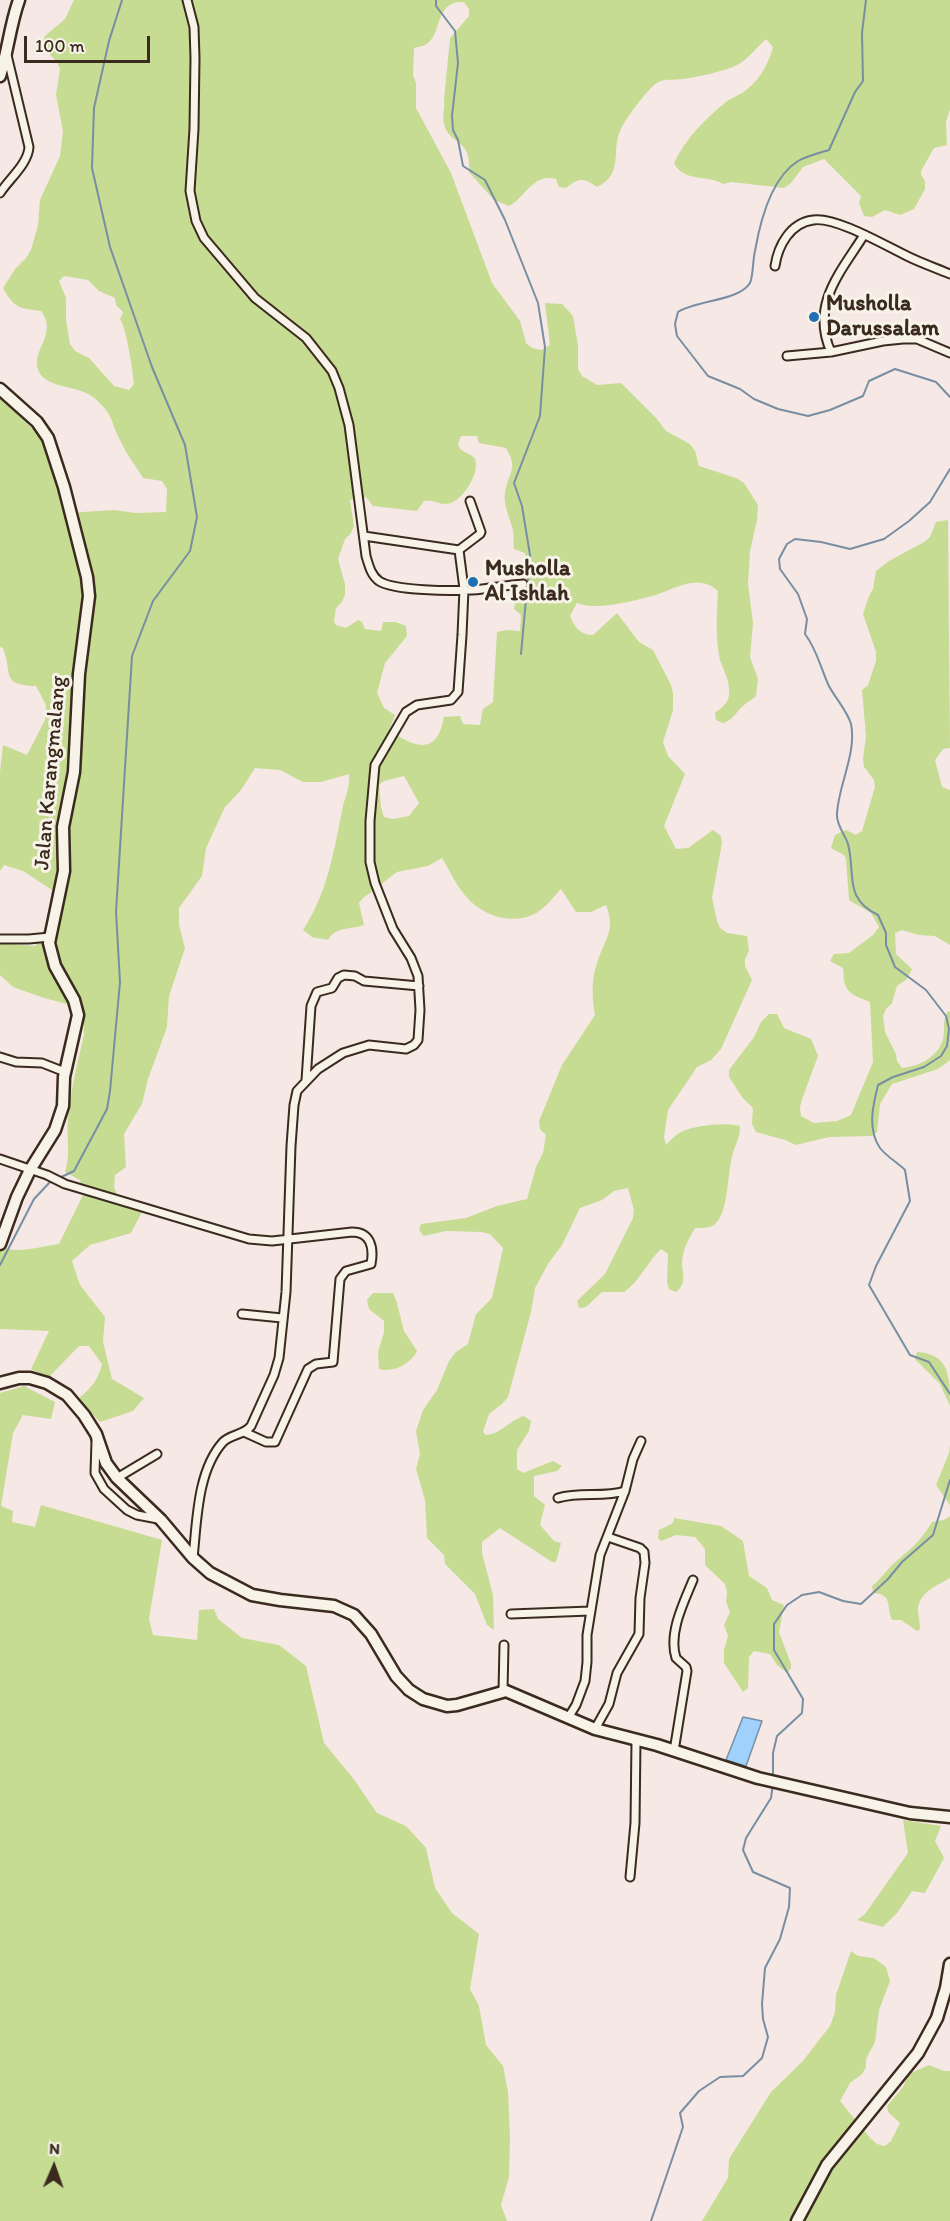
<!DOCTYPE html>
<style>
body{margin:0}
#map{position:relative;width:950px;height:2221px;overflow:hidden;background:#f6e8e4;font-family:Itim,sans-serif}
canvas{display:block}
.north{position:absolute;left:24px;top:2137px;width:60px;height:60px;-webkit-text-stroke:4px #f7f3e8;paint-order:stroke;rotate:2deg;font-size:16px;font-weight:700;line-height:24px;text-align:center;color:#3b2a1e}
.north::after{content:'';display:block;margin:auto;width:21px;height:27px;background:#3b2a1e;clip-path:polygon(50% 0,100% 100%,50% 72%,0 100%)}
.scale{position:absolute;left:24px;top:36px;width:126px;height:27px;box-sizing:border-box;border:3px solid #3b2a1e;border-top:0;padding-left:8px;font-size:18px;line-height:21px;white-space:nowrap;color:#3b2a1e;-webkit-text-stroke:4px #f7f3e8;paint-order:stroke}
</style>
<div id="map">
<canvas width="950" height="2221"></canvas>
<div class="north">N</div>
<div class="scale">100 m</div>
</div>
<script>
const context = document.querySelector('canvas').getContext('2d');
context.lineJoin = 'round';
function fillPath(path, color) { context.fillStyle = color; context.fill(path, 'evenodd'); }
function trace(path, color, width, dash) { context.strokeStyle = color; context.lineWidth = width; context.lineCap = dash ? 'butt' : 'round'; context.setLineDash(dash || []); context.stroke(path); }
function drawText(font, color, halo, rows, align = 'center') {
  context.font = font + ' Itim,sans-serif'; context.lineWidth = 6; context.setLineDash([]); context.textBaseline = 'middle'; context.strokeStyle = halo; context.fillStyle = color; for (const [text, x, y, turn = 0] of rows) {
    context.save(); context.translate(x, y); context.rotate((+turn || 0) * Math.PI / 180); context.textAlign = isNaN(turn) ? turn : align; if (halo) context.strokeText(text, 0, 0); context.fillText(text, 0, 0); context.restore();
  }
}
const green = new Path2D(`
 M74,0h876v109l-4,13 1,23 -13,3 -13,23v4l4,6v8l-11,20 -14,6 -15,-5 -13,7 -8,-1 -5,-13 2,-7 -37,-37 -21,8 -12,16 -7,5 -53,-6 -8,2c-16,-10 -39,-1 -49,-21 12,-25 31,-44 52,-61 5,-4 11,-6 16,-9 17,-11 26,-28 31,-46l-7,-8c-9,8 -17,19 -27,25 -9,6 -45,14 -57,15 -12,2 -20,-2 -30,8 -9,9 -27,32 -32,44 -9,21 4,43 -23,56 -13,-9 -18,-10 -31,1l-7,-1 -3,-8c-23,-6 -31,19 -47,27l-15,-6 -25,-28c3,-35 -20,-26 -25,-48 -2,-7 1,-16 0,-24l6,-62 19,-22v-7l-5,-7c-29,-2 -22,30 -36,41 -3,3 -10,4 -14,5l-1,27 3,8v25l35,65 41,110 28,38 6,22 6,5 9,2 9,-5 -5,-42 17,1 11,12 5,30v23l4,7 15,9 24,-2 35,35 10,13 24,13 5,7 4,15 37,12 8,5 14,22 -1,15 -7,31 -2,33 5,39 -3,34 8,22 -2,17c-4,4 -9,6 -13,10 -8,7 -10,14 -20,17l-7,-3 -1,-7c6,-5 14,-10 14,-19 1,-12 -4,-21 -8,-31 -6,-19 -4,-52 -3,-72 -21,-19 -44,-1 -66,5 -18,5 -58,15 -75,7l-7,13c4,11 11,19 23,19l24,-22 22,29 14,8 18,35 2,8v17l-10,32 5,14 17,18 -21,52 12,23 12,-1 25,-18 8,6 1,7 -10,55 5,23 3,7 7,5 20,3 2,15 -4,8v7l7,14 -31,69 -10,11 -14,7 -29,43 -4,27 2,8c5,-5 9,-10 15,-13 14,-7 45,-10 59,-6 0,12 -4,17 -7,27 -6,19 -4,55 -16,69 -5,7 -14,6 -22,6 -5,9 -10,17 -12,27 -4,15 7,26 -7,37l-7,-3 -2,-7 1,-28 -7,-5c-14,13 -21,32 -37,43h-22l-16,15 -7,1 -2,-7 28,-27 28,-56 1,-8 -6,-22 -14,3 -12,9 -22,8 -18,37 -14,19 -13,24 -4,24 -23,85 -6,7 -13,10 -6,18 3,3c15,-1 24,-15 38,-19l7,5 -2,10 -12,19v19l6,4 30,-12 9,5 -5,5 -23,5v20l11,9 -5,20 14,16 7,2 -5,19h-4l-52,-34 -18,14v11l11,42 1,35 -7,-5 -12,-31 -30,-30 -1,-9 -17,-17 -2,-38 -9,-31 4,-15 -4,-23 7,-21 14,-20 12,-29 7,-9 12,-8 8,-30 16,-16 11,-50 -13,-14 -9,-2 -35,-1 -22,5 -5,-6 2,-6 45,-6 31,-12 30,-7 9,-32 7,-14 3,-18 -6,-6 -1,-8 23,-56 33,-50c-3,-17 -4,-35 2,-52 8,-25 19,-32 9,-58l-15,7h-15l-15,-23c-7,7 -14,17 -23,23 -27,16 -61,2 -77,-22 -7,-9 -12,-21 -19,-32l-14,8 -31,6 -35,27 -3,4 5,22c-14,5 -28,1 -36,15l-16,-3 -9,-7c25,-38 31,-80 40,-124 3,-11 7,-20 6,-32l-28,8h-18l-23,-12 -25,-2 -14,22 -16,17 -19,41 -4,28 -23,32v17l6,23 -16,48 -2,31 -19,52 -6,25 -18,30 2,33 -11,8 -1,12 7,17 22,6 -12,23 -41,12 -18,16 8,24 25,32 -2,25 9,37 32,19 -11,13 -33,11 -22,-23c13,-11 20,-18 24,-35l-13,-18h-10l-30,31 -18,-8 18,-38 -49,-2v-83c14,9 43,0 59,-2l24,-49 -3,-15 -15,-8c6,-18 1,-36 3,-55 3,-28 10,-56 16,-83v-11l-17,-19 -23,-6 -31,-11 -13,-12v-32l35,3 11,-20 6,-36 -29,-19 -19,-6 -4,6v-99l3,-27 24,10 18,-35 1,-15 -10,-19c-36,-1 -23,-12 -33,-38l-3,-1v-251l41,42 15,32 11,43 47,-3 22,3 30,-1 1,-23 -5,-8 -19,-3c-7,-12 -16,-23 -22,-36 -12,-22 -6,-27 -28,-45 -15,-12 -45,-8 -54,-25 -10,-21 20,-37 2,-61 -22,-3 -26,-2 -38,-23l12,-19 11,-11 5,-8 7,-25 2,-25 20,-44 3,-25 -7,-36 4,-26 -3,-7 -11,-12 -3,-7 2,-7 20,-17zM64,276l24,4 11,11 16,7 1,7 7,7 -3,7c6,8 13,52 14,65l-5,6 -15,-4 -25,-28 -14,-7 -5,-7 -4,-24v-22l-7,-17zM461,436h16l2,7 27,5c13,22 2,24 -1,45 -2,12 5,25 8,37 1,5 0,13 1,19l11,4 1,21 -3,17 -7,4 -2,14 7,6 -1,16 -13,-1 -10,2 -4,70 -10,7 -3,16 -17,-1 -3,-8 -16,1c-7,39 -29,31 -55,13l6,-15 -11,-7 -7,-15 8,-30 22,-27 -1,-10 -10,-4h-13l-2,9 -16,-2 -3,-7 -4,-2 -12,8 -10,-3 -2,-3 2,-14 6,-6 3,-7v-11l-7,-25 7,-20 6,-6 3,-7 -4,-26 16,-3 7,9 44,5 7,-10c10,-2 16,5 27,2 13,-5 29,-30 24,-44 -2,-4 -12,-7 -15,-10l-2,-5zM404,776l15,27 -10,13 -16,3 -9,-2 -3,-10 -2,-22 5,-4z
 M948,520l2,228 -7,1 -8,11 7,27 8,3v155l-15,-9 -16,-1 -17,-5 -7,3 1,21 16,15 -5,10 -10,7 -5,17 -6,6 -3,7 2,16 11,22 1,7 5,7c18,-2 36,-11 41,-29 3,-12 -2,-15 5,-28l2,1v48l-12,9 -46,15 -12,20 -3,28 -5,4 -43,1 -33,8 -11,-5 -29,-8 -4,-8 1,-16 -11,-11 -13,-20v-7l25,-33 7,-15 8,-8h8l7,14 27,11 7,17 -17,46 -1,7 1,7 13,7 23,-2 14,-6 22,-53 -3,-60c-9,-4 -22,-7 -25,-18 -2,-5 -1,-11 -2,-16l-13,-7 4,-7 15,-1 24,-18 6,-8 -8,-14 -22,-13 -3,-41 -2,-4 -13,-7 4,-13 11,-5 10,5 6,-4 13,-44 -1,-7 -10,-13 -1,-8 3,-23 -4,-46 6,-5 8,-24v-9l-13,-38 6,-18 4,-7 3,-18 13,-10 35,-19 6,-5 6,-15z
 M373,1293h20l4,10 7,28 13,20c-6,13 -24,22 -38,18l-1,-17 6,-20v-11l-15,-12 -2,-9z
 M917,1352c33,2 33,25 33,54l-10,-22 -25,-25z
 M24,1386l31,16 -4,17 -28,-4 -10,18 -12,73 12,5 -1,11 23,5 6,-22 121,35 -13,79 4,16 44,5 2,-30 15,-1 4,10 24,19 37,7 27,21 18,77 29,35 24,35 29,13 20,22 9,40 17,25 27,21 -9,55 9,17 7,39 17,21 5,26 2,45 -1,40 -8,28 6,16h-507v-828z
 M950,1445v60l-14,-20 13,-32z
 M950,1516v62c-12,7 -31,14 -32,31 0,7 2,13 2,20l-3,2 -16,-11h-9c-6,-14 1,-26 -19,-27l-1,-7c8,-6 13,-14 20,-21 19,-17 26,-20 40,-43l12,-2z
 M674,1518l47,8 22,15 6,35 18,12 5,12 12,5 -5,27 12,32v4l-4,5 -10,-8 -7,-11 -16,-3 -5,6 -1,31 -5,4 -19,-29v-13l4,-14 -4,-11 6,-13 -4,-10 1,-10 -2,-8 -20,-19v-16l-10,-12 -19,-2 -15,6 -3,-3 1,-8 14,-7z
 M903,1820l38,6 -6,15 9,17 -19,35 -13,-2 -15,22 -14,14 -26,-7 8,-6 43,-61z
 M851,1951l7,5 16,2 12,9 4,14 -11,29 -4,32 -9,17v8l-4,7 -12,9 -10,18 31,38 6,5 8,2 6,-5 9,-18 -12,-11 -1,-6 16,-19 6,-13 20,-9 15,6h6v150h-248l26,-43 1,-19 42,-67 31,-30 28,-36 5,-14 1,-17z`);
const water = new Path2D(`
 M743,1717l19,4 -16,45 -20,-6z`);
const stream = new Path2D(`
 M436,0v6l19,25 3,32 -6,53 1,14 5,10 5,26 22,14 20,40 33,83 7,44 -5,69 -26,67 8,23 8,49 -9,99
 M866,0l-4,33 1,48 -8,11 -26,58c-10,3 -22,6 -31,11 -27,17 -38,61 -43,90 -2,7 -2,27 -5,32 -11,18 -53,17 -72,29l-3,12 2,12 31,40 32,13 14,10 24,10 30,7 22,-6 33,-14 6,-15 26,-12 41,13 14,15
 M950,469l-20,33 -21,19 -25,18 -34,10 -29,-7 -26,-3 -8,5 -8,15 1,10 18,25 9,25 -2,15c12,16 15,32 23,50 6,13 19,26 23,40 6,29 -13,62 -14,90 -1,10 8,21 11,30 8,30 -5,54 30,71l8,18v12l9,22 31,23 20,26 3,13 -2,17 -6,10 -17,11 -31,10 -15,8c-5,20 -11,44 2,63 7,9 17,14 25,22l5,31 -34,65 -7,19 41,70 19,7 21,32
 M57,1179l17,-8 33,-62 3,-18 10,-109 -4,-70 16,-256 21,-55 37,-50 7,-34 -12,-72 -33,-78 -42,-120 -18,-79 2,-60 15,-67 13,-41
 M0,1265l34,-66 17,-18
 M773,1778v-25l4,-17 25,-23 1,-14 -29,-49v-26l13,-19 15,-10 17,-3 24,9 18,3 27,-25 14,-17 31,-27 17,-55
 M651,2221l32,-94 -3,-14 19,-22 21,-14 23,-1 19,-18 6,-21 -5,-18 -1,-15 3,-36 15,-29 9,-32 1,-19 -37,-16 -10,-22 3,-12 25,-40 2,-14`);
const street = new Path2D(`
 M187,0l7,27 1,31 -1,71 -4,62 6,30 8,17 51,60 51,40 26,33 7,17 10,37 17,131c3,10 5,19 13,25 15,10 73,10 93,9 17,-1 34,-5 51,-6
 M0,193c9,-14 28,-29 29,-46l-22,-92
 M775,266c3,-20 15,-43 38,-46 22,-4 73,26 94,36 14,7 29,12 43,18
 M831,352c-21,-47 9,-79 33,-117
 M787,356l44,-4 52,-11 20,-2h14l33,14
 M459,550l21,-16 1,-2 -11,-31
 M0,939h29l21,-2
 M0,1057l16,5 26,1 23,9
 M306,1080l5,-74 6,-14 15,-4 6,-10 6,-3 11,1 9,5 55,5
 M0,1159l47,16 18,9 184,55 23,2 80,-9c19,0 22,16 19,32l-25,7 -6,8 -7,83 -17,2 -8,5 -33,73h-9l-22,-10
 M242,1314l40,4
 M96,1441l-1,32 9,16 23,21 10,5 21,4
 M117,1478l40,-24
 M558,1498c23,-7 45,0 67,-7
 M193,1558c4,-37 4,-87 30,-116 8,-8 21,-7 28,-16l23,-51 5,-17 7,-66 5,-146 3,-41 3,-14 21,-22 25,-16 26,-8 37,4 8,-4 4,-5 2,-30 -2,-34 -7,-18 -18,-29 -18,-46 -5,-21v-41l5,-56 31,-53 11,-7 34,-5 7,-8 4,-57 2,-46 -5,-39 -95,-14
 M511,1614l79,-3
 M503,1691l1,-46
 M568,1718l8,-13 9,-24 2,-19v-27l13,-80 25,-64 8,-32 8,-18
 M595,1729l14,-25 8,-31 22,-39 1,-36 5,-35 -1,-11 -4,-4 -32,-11
 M674,1751l13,-80 -1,-4 -10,-9c-8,-25 8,-56 17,-78
 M630,1877l5,-54 1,-82`);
const secondary = new Path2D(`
 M0,76c8,-25 10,-51 19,-76
 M0,389l37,33 11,16 16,49 23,90 2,19 -10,78 -5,98 -11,55 1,44 -15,72 6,23 19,34 4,15 -14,62 -1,29 -8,24 -25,40 -13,27 -17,47
 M0,1383l19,-5h11l17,5 20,12 17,20 12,19 10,29 11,15 44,42 32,38 17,15 42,22 28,5 54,6 20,9 17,19 25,42 13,14 14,9 24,7 10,-1 49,-14 89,38 62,16 101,33 152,35 40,4
 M797,2221l30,-56 91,-112 19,-35 9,-30 4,-24`);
const markers = [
 [814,317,6,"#1f6fb2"],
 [473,582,6,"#1f6fb2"]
];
const poiNames = [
 ["Musholla",826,304],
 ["Darussalam",826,329],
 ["Musholla",485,569],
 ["Al Ishlah",485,594]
];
const streetNames = [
 ["Jalan Karangmalang",51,773,-85]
];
fillPath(green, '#c6dc92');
fillPath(water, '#a0d1fc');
trace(water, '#788ea3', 1.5);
trace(stream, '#788ea3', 2);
trace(street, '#3b2a1e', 11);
trace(secondary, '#3b2a1e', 15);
trace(street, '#f7f3e8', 7);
trace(secondary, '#f7f3e8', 10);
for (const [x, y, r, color] of markers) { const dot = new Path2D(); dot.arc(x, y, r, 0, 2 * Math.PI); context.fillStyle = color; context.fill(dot); trace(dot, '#f7f3e8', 2); }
drawText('bold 22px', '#3b2a1e', '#f7f3e8', poiNames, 'left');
drawText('22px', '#3b2a1e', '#f7f3e8', streetNames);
</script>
